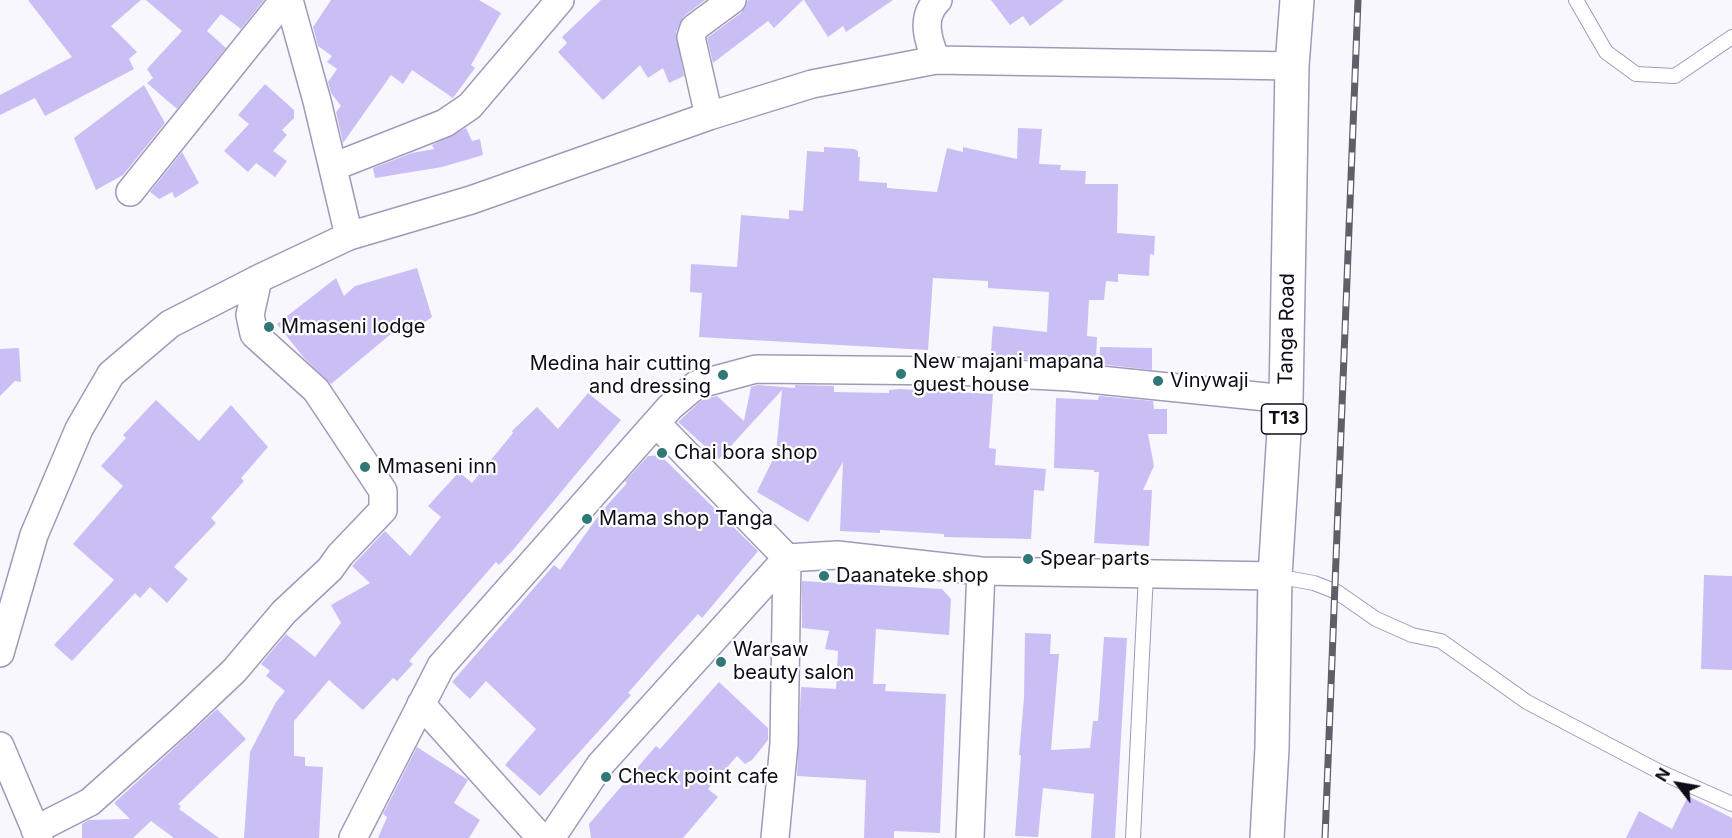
<!DOCTYPE html>
<style>
body{margin:0}
#map{position:relative;width:1732px;height:838px;overflow:hidden;background:#f8f7fe;font-family:Inter,sans-serif}
canvas{display:block}
.north{position:absolute;left:1648px;top:754px;width:60px;height:60px;-webkit-text-stroke:4px #fff;paint-order:stroke;rotate:301deg;font-size:16px;font-weight:700;line-height:24px;text-align:center;color:#0e0c17}
.north::after{content:'';display:block;margin:auto;width:21px;height:27px;background:#0e0c17;clip-path:polygon(50% 0,100% 100%,50% 72%,0 100%)}
</style>
<div id="map">
<canvas width="1732" height="838"></canvas>
<div class="north">N</div>
</div>
<script>
const context = document.querySelector('canvas').getContext('2d');
context.lineJoin = 'round';
function fillPath(path, color) { context.fillStyle = color; context.fill(path, 'evenodd'); }
function trace(path, color, width, dash) { context.strokeStyle = color; context.lineWidth = width; context.lineCap = dash ? 'butt' : 'round'; context.setLineDash(dash || []); context.stroke(path); }
function drawText(font, color, halo, rows, align = 'center') {
  context.font = font + ' Inter,sans-serif'; context.lineWidth = 4.5; context.setLineDash([]); context.textBaseline = 'middle'; context.strokeStyle = halo; context.fillStyle = color; for (const [text, x, y, turn = 0] of rows) {
    context.save(); context.translate(x, y); context.rotate((+turn || 0) * Math.PI / 180); context.textAlign = isNaN(turn) ? turn : align; if (halo) context.strokeText(text, 0, 0); context.fillText(text, 0, 0); context.restore();
  }
}
const building = new Path2D(`
 M28,0h113l-30,26 26,26 -8,7 5,10 -89,47 -10,-18 -35,17v-20l72,-38z
 M146,0h118l-23,29 -20,-15 -14,17 19,17 -49,61 -30,-26 6,-5 -6,-9 35,-38z
 M331,0h148l22,13 -30,52 4,3 -22,30 -41,-28 -9,14 -12,-9 -48,68 -7,-31 5,-6 -10,-13 -3,-11 9,-13 -10,-7 5,-6 -14,-10 -5,-19z
 M601,0h104l-21,16 -8,16 8,44 -15,7 -6,-15 -15,10 -8,-13 -37,35 -45,-48 9,-9 -5,-6z
 M748,0h55l-29,28 -6,-7 -55,42 -6,-25 34,-25z
 M804,0h89l-47,32 -3,-6 -15,11z
 M991,0h73l-34,26 -7,-10 -13,9z
 M265,84l29,26v8l-12,12 5,5 -14,16 14,10 -12,16 -19,-14 -8,9 -24,-21 25,-27 -11,-9z
 M144,85l21,38 -42,52 -27,15 -22,-52z
 M466,128l6,13 8,-2 3,16 -41,12 -67,11 -2,-10 39,-15 22,-4 -2,-4z
 M1018,128l24,1 -3,35 22,1 -1,5 26,1 -1,13h33l-1,49 38,3 -1,19 -4,-1 -1,22 -31,-2v8l-12,-1 -2,19h-15l-2,36 10,1 -1,22 -58,-4v5l-45,-3 1,-6h-3l2,-25 54,6 2,-40 -61,-4v-7l-55,-3 -5,72 -229,-13 3,-44 -12,-1 1,-28 46,3 4,-52 48,4v-9l14,1 4,-60 17,1v-5l30,2 4,2v6h2l-1,24 28,2v5l50,4 10,-44 16,4v-5l54,12z
 M182,152l17,31 -24,15 -3,-6 -13,7 -9,-7z
 M417,268l15,49 -27,19 -7,-8 -67,56 -27,-26 -27,-34 59,-46 8,18 11,-10z
 M1100,347l52,1v22l-53,-6z
 M19,348l2,34 -6,-1 -15,15v-47z
 M758,385l37,3v-3l39,1v6l55,1v-3l11,-1 93,5 -4,54 7,1 -1,16 51,4 -2,22 -10,-1 -3,49 -87,-2v-3l-64,-4v3l-40,-2 3,-69 -35,60 -51,-30 19,-39 6,-63 -63,69 -41,-37 25,-23 14,-3 27,25 7,-34z
 M588,393l33,27 -108,130 -14,15 -3,-3 -87,99 4,3 -16,17 -4,-3 -30,32 -34,-30 -35,41v35l11,1v9l18,1 -4,71h-75l6,-86 26,-50 9,-11 -19,-15 4,-5 -9,-7 25,-30 29,23 26,-34 -10,-18 39,-22 -18,-17 33,-35 25,25 31,-39 -13,-11 31,-34 13,11 41,-50 -1,-2 25,-24 21,22z
 M1099,396l54,5 1,8h13v25h-19l6,32 -11,24h9l-3,56 -55,-3 5,-71h-5v-2l-40,-2 2,-70 42,2z
 M156,400l43,41 32,-36 37,42 -27,31 3,3 -33,37 5,5 -42,44 14,12 -21,24 -17,-16 -10,11 -5,-5 -63,68 -18,-16 60,-65 -41,-36 50,-58 -22,-20 25,-28 -3,-3z
 M660,455l98,96 -56,67 -4,-4 -36,40 -34,39 3,2 -91,101 -35,-31 31,-36 -50,-48 -16,18 -18,-17 102,-117 6,5 41,-58 26,-29 -2,-2 23,-25z
 M1704,575l28,1v94l-31,-1z
 M802,581l140,8 9,10 -2,36 -73,-6 -3,55h13l-1,7 61,3 -6,139 -46,-2v7h-30l2,-58 -69,-4 4,-89 35,2 2,-38 -13,-2 4,-18 -27,-3z
 M1025,633l26,1 -1,20h9l-8,96 39,-2 3,-27h5l6,-84 23,1 -12,200h-24l3,-44 -51,-6 -5,49 -23,-1 6,-81h-2l5,-57z
 M719,682l49,46v12l-16,20 -7,4 -8,-8 -29,33 10,8 -35,41h-92l-2,-14 67,-78 4,3z
 M217,709l29,30 -68,65 3,2 -2,3 40,29h-45l-23,-17 -18,17h-51v-14l7,-4 41,-1 -16,-16z
 M417,747l51,33 -14,23 26,17 -11,18h-91l9,-21 -4,-3z
 M1688,796l44,22v20h-106l13,-27 33,18z`);
const lane = new Path2D(`
 M1576,0l30,52 30,22 39,2 57,-39
 M1275,576l39,7 23,9 39,27 36,16 29,6 86,61 131,69 74,33
 M1133,838l13,-264`);
const street = new Path2D(`
 M289,0l28,101 32,135
 M936,60c-8,-20 -16,-43 2,-60
 M709,116l-18,-79 3,-9 38,-28
 M333,167l112,-44 25,-17 90,-106
 M130,192l154,-192
 M657,424l130,134 -3,186 -9,94
 M0,653l34,-118 45,-106 32,-55 59,-50 88,-45 91,-43 122,-36 238,-84 103,-32 124,-24 356,6
 M421,704l120,134
 M0,746l39,92
 M35,830l55,-28 92,-82 52,-49 50,-59 46,-43 10,-14 43,-45v-19l-67,-101 -62,-56 -4,-19 8,-36
 M353,838l88,-172 229,-259 26,-22 60,-16 198,2 116,6 216,22
 M551,838l49,-73 187,-207 50,-3 144,16 294,5
 M970,838l11,-267`);
const highway = new Path2D(`
 M1267,838l5,-90 3,-172 11,-177 6,-333 5,-66`);
const rail = new Path2D(`
 M1325,838l33,-838`);
const markers = [
 [269,327,6,"#2e7875"],
 [901,374,6,"#2e7875"],
 [723,375,6,"#2e7875"],
 [1158,381,6,"#2e7875"],
 [662,453,6,"#2e7875"],
 [365,467,6,"#2e7875"],
 [587,519,6,"#2e7875"],
 [1028,559,6,"#2e7875"],
 [824,576,6,"#2e7875"],
 [721,662,6,"#2e7875"],
 [606,777,6,"#2e7875"]
];
const shields = [
 [1284,419,45]
];
const shieldNames = [
 ["T13",1284,419]
];
const poiNames = [
 ["Mmaseni lodge",281,327],
 ["New majani mapana",913,362],
 ["guest house",913,385],
 ["Medina hair cutting",711,364,"right"],
 ["and dressing",711,387,"right"],
 ["Vinywaji",1170,381],
 ["Chai bora shop",674,453],
 ["Mmaseni inn",377,467],
 ["Mama shop Tanga",599,519],
 ["Spear parts",1040,559],
 ["Daanateke shop",836,576],
 ["Warsaw",733,650],
 ["beauty salon",733,673],
 ["Check point cafe",618,777]
];
const streetNames = [
 ["Tanga Road",1287,329,-89]
];
fillPath(building, '#c9bff4');
trace(lane, '#a09aba', 16);
trace(street, '#a09aba', 30);
trace(highway, '#a09aba', 36);
trace(lane, '#fff', 14);
trace(street, '#fff', 27);
trace(highway, '#fff', 33);
trace(rail, '#605e68', 7);
trace(rail, '#fff', 4.5, [14]);
for (const [x, y, r, color] of markers) { const dot = new Path2D(); dot.arc(x, y, r, 0, 2 * Math.PI); context.fillStyle = color; context.fill(dot); trace(dot, '#fff', 2); }
for (const [x, y, w] of shields) { const box = new Path2D(); box.roundRect(x - w / 2, y - 15, w, 30, 4.5); context.fillStyle = '#fff'; context.fill(box); trace(box, '#0e0c17', 1.5); }
drawText('bold 18px', '#0e0c17', null, shieldNames);
drawText('20px', '#0e0c17', '#fff', poiNames, 'left');
drawText('20px', '#0e0c17', '#fff', streetNames);
</script>
